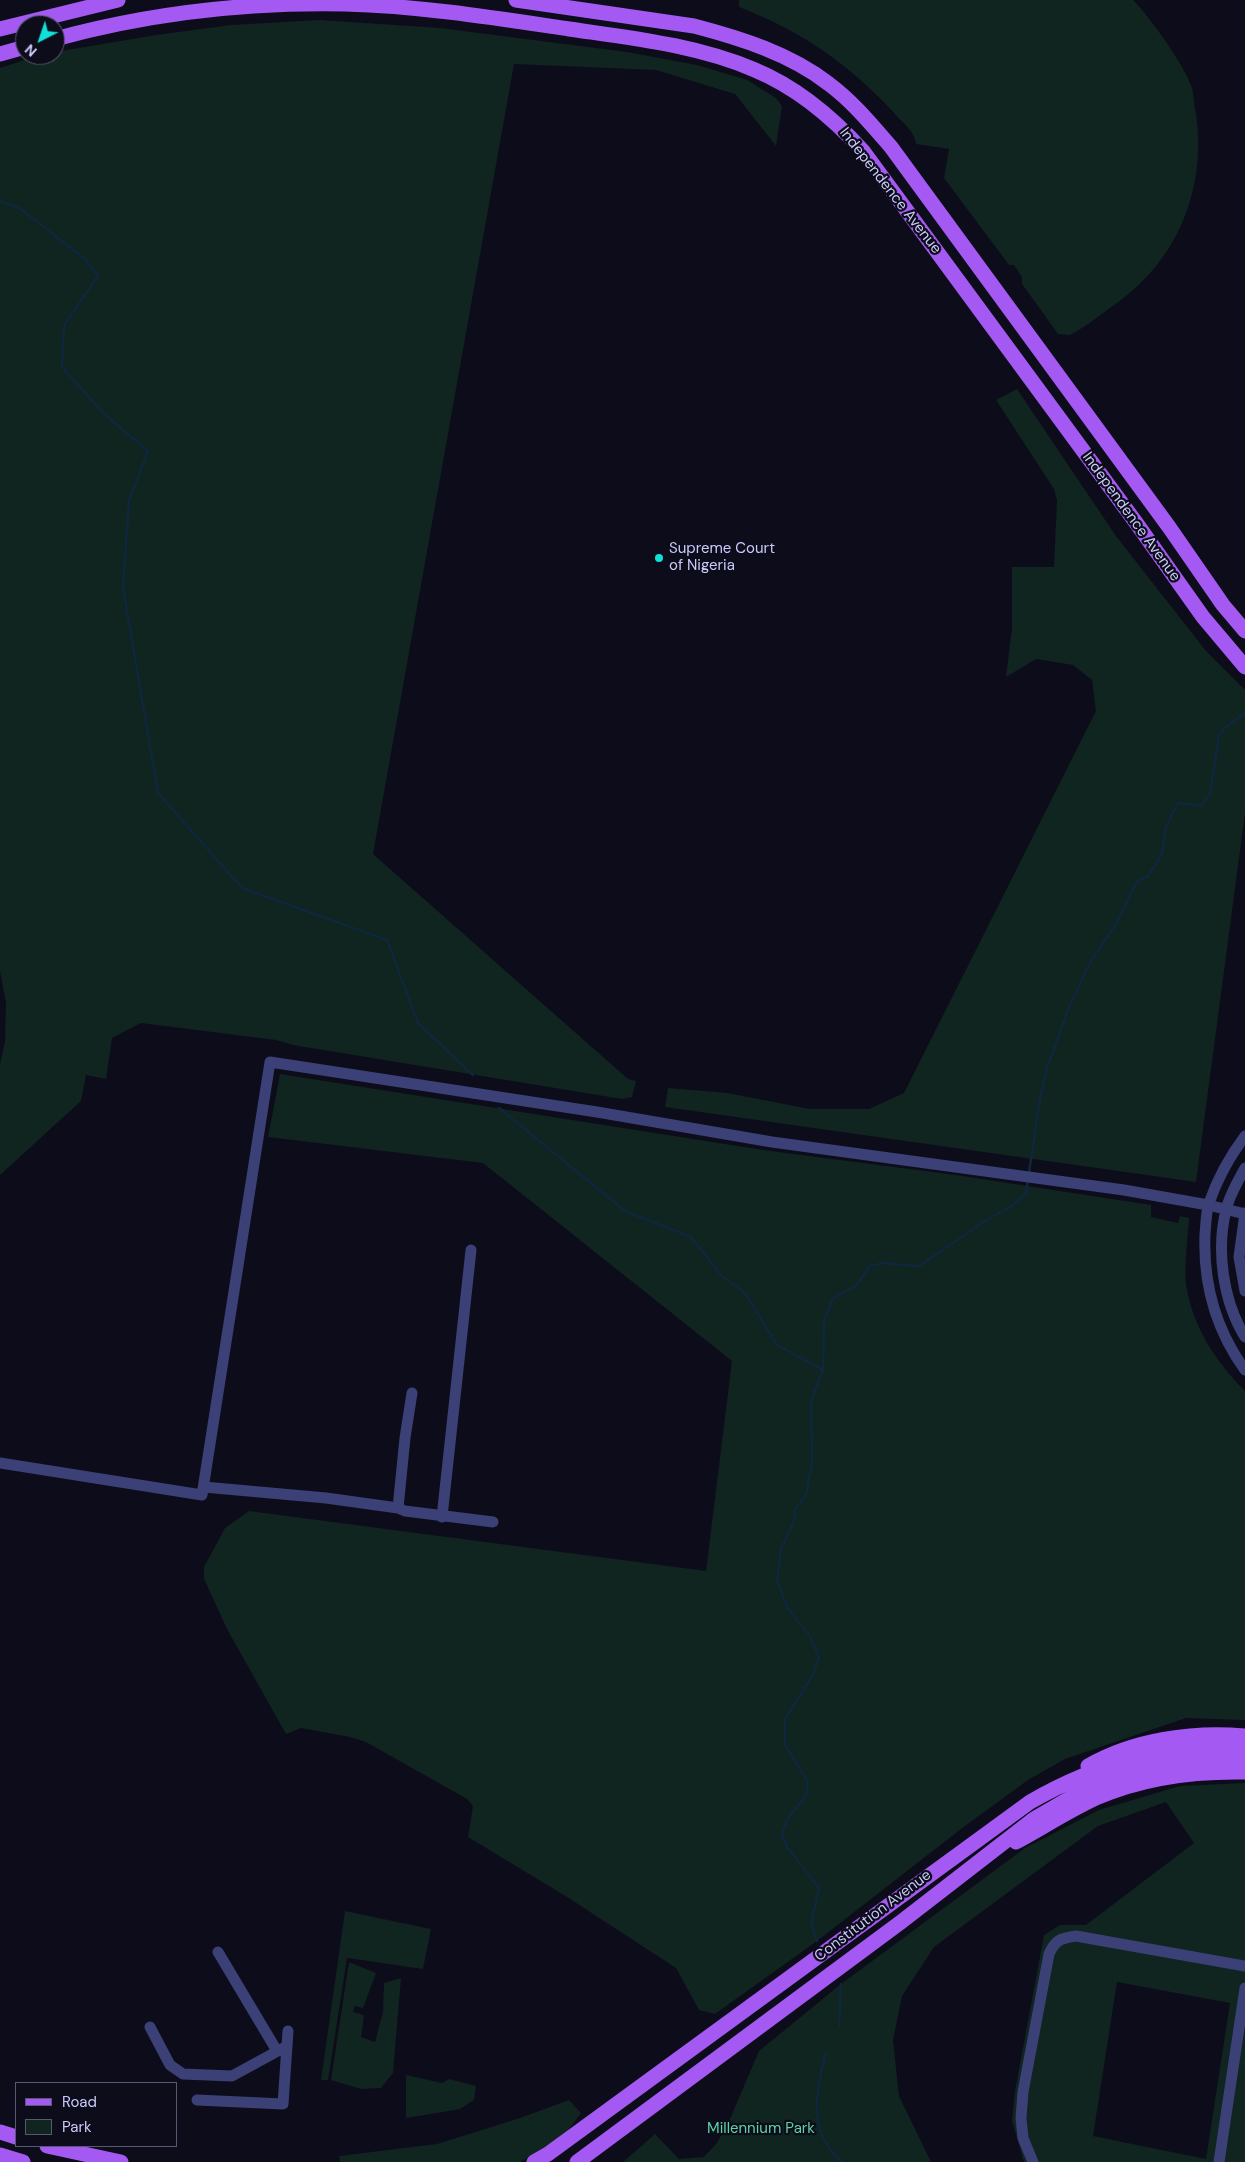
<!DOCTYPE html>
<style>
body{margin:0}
#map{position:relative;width:1245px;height:2162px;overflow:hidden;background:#0d0c1a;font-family:"DM Sans",sans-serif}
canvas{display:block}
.legend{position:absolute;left:15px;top:2082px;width:162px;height:65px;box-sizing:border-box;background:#0d0c1a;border:1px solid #595874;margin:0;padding:6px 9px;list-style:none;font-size:15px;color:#cacbfb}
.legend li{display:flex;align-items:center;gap:10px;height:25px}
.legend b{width:25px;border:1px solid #595874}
.north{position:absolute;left:15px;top:15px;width:50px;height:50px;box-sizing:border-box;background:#0d0c1a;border:1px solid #595874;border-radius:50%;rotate:221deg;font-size:14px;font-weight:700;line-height:20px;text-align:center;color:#cacbfb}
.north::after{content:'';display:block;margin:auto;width:18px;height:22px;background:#11dfd8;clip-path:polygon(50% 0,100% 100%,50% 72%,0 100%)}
</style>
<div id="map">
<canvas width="1245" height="2162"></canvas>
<ul class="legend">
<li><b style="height:6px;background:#a459f2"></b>Road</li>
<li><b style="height:14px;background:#102420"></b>Park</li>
</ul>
<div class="north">N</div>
</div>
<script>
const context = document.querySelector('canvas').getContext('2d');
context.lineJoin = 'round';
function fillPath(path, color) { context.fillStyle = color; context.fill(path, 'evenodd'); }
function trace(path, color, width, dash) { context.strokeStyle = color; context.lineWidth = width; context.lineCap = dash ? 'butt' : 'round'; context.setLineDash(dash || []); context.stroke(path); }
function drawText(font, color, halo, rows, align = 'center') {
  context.font = font + ' "DM Sans",sans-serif'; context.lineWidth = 4.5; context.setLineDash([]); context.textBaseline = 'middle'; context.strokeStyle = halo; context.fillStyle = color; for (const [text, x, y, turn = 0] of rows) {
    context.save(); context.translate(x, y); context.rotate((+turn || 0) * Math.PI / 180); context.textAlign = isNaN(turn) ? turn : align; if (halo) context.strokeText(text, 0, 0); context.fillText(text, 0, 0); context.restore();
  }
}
const green = new Path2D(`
 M739,0h394c17,17 52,66 59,88 2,8 2,18 4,26 11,75 -19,148 -82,191 -9,6 -36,28 -45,30 -3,0 -8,-1 -11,-1l-36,-50v-7l-8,-12h-5l-65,-87 5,-29 -33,-5c-1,-12 -13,-21 -21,-30 -46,-50 -92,-82 -156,-107z
 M319,20l121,8 187,24 70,13 50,15 29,18 6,8 -6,40 -41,-52 -79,-24 -142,-6 -141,790 255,225 8,2 -4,16 -10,2 -329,-54 -17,-5 -135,-17 -29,15 -6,41 -20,-4 -5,26 -81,74v-111l5,-22 1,-39 -6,-32v-903l40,-13h15v-3l101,-17 75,-10z
 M1017,389l99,147 90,115 39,39v123l-49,369 -531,-75 3,-19 59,5 83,16h59l35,-16 192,-382 -4,-31 -19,-15 -37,-6 -30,18 6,-49v-61h42l3,-67 -3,-11 -58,-89z
 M280,1074l483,76 193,25 195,30v12l27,6 2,-7 9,2c-1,21 -5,45 -3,66 6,42 30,78 59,107v329l-59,-2 -121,41 -37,21 -67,49 -144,112 -102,73 -16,-4 -23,-42 -109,-71 -99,-60 5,-31 -6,-7 -101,-57 -16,-5 -49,-9 -15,6 -59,-105 -23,-50v-12l21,-39 24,-17 457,60 26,-210 -249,-198 -215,-26z
 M1245,1783v379h-221l-12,-41 3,-30 29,-156 16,-10h26l108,-82 -28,-41 -68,24 -164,121 -32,49 -9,44 6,56 32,66h-308l32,-28 24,25 25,-2 12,-13 11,-18 32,-75 82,-67 184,-136 74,-38 81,-24zM1117,1982l113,21 -24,156 -113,-23z
 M345,1911l86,18 -8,40 -76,-11 -19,122h-7z
 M349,1962l27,11 -13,35 -8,-2 -2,6 11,3 -3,22 14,5 8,-30 1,-29 17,-5 -8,95 -12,15 -20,1 -30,-9z
 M406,2075l36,8 7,-4 27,7 -2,14 -14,9 -54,9z
 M569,2100l12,13 -20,27 -41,22h-180l-1,-6 98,-12 80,-25z`);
const stream = new Path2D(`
 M0,201l21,8 65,51 12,16 -34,49 -2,42 42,47 44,37 -19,50 -6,87 35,205 84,95 145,52 31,83 55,52
 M499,1108l126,103 66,26 30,38 24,18 32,52 46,25
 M1029,1172l11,-73 7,-31 21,-58 22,-48 24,-35 23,-46 11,-5 14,-22 4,-28 12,-23 23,3 9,-12 9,-59 9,-10 17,-12
 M817,1941l-6,-18 8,-35 -32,-41 -5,-13 6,-16 18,-22 2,-14 -23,-37v-26l28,-44 6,-18 -10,-22 -21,-26 -11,-28 4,-32 14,-30 -1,-8 12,-16 6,-32 -1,-62 12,-31 1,-49 9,-23 23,-12 14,-20 12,-3 37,3 66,-45 25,-14 16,-14 2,-13
 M839,2026l2,-42
 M826,2052c-10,42 -20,78 16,110`);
const minor = new Path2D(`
 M1245,1136c-15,20 -28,44 -36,67 -3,9 -3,21 -4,31 -2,49 11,96 40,136
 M1245,1168c-7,13 -16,28 -19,42 -10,41 -3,91 19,127
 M1245,1213l-6,44 6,34
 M0,1463l202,32 68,-433 327,50 175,30 352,48 84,15 37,9
 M204,1487l122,11 72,10 7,3 88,11
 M398,1508l7,-70 7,-45
 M442,1517l29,-267
 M218,1952l59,99
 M150,2027l20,38 13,9 49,2 55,-30
 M197,2100l86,4 5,-73
 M1033,2162l-10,-24 -2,-20 2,-26 26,-138c6,-14 12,-16 27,-18l169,30
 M1219,2162l26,-174`);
const major = new Path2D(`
 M516,0l178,26c46,12 97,28 135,58 24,18 42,40 62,63l278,380 54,78 22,26
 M0,29l118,-29
 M55,39c95,-26 192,-37 290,-35 75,2 150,14 224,25 62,9 128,16 186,41 41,17 78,48 108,81l274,373 66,93 42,50
 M0,54l25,-7
 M1088,1766c45,-26 105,-35 157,-30
 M1016,1842c26,-14 52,-31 80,-44 48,-21 97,-27 149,-26
 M0,2132l16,5
 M47,2146l74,16
 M0,2155l23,7
 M534,2162l14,-8 482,-352c68,-39 136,-58 215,-54
 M577,2162l324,-240 133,-103 43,-25 45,-18 61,-13 62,-2`);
const markers = [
 [659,558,5,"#11dfd8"]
];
const streetNames = [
 ["Independence Avenue",890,191,52],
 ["Independence Avenue",1131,517,54],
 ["Constitution Avenue",873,1916,-37]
];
const poiNames = [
 ["Supreme Court",669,549],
 ["of Nigeria",669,566]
];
const parkNames = [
 ["Millennium Park",761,2129]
];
fillPath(green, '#102420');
trace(stream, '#0f273c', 2.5);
trace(minor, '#3b4076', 11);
trace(major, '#a459f2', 15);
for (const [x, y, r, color] of markers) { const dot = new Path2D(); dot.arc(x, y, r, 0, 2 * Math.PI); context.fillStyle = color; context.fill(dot); trace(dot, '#0d0c1a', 2); }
drawText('15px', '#cacbfb', '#0d0c1a', streetNames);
drawText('15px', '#cacbfb', '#0d0c1a', poiNames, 'left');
drawText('15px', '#5dd4a6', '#0d0c1a', parkNames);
</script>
